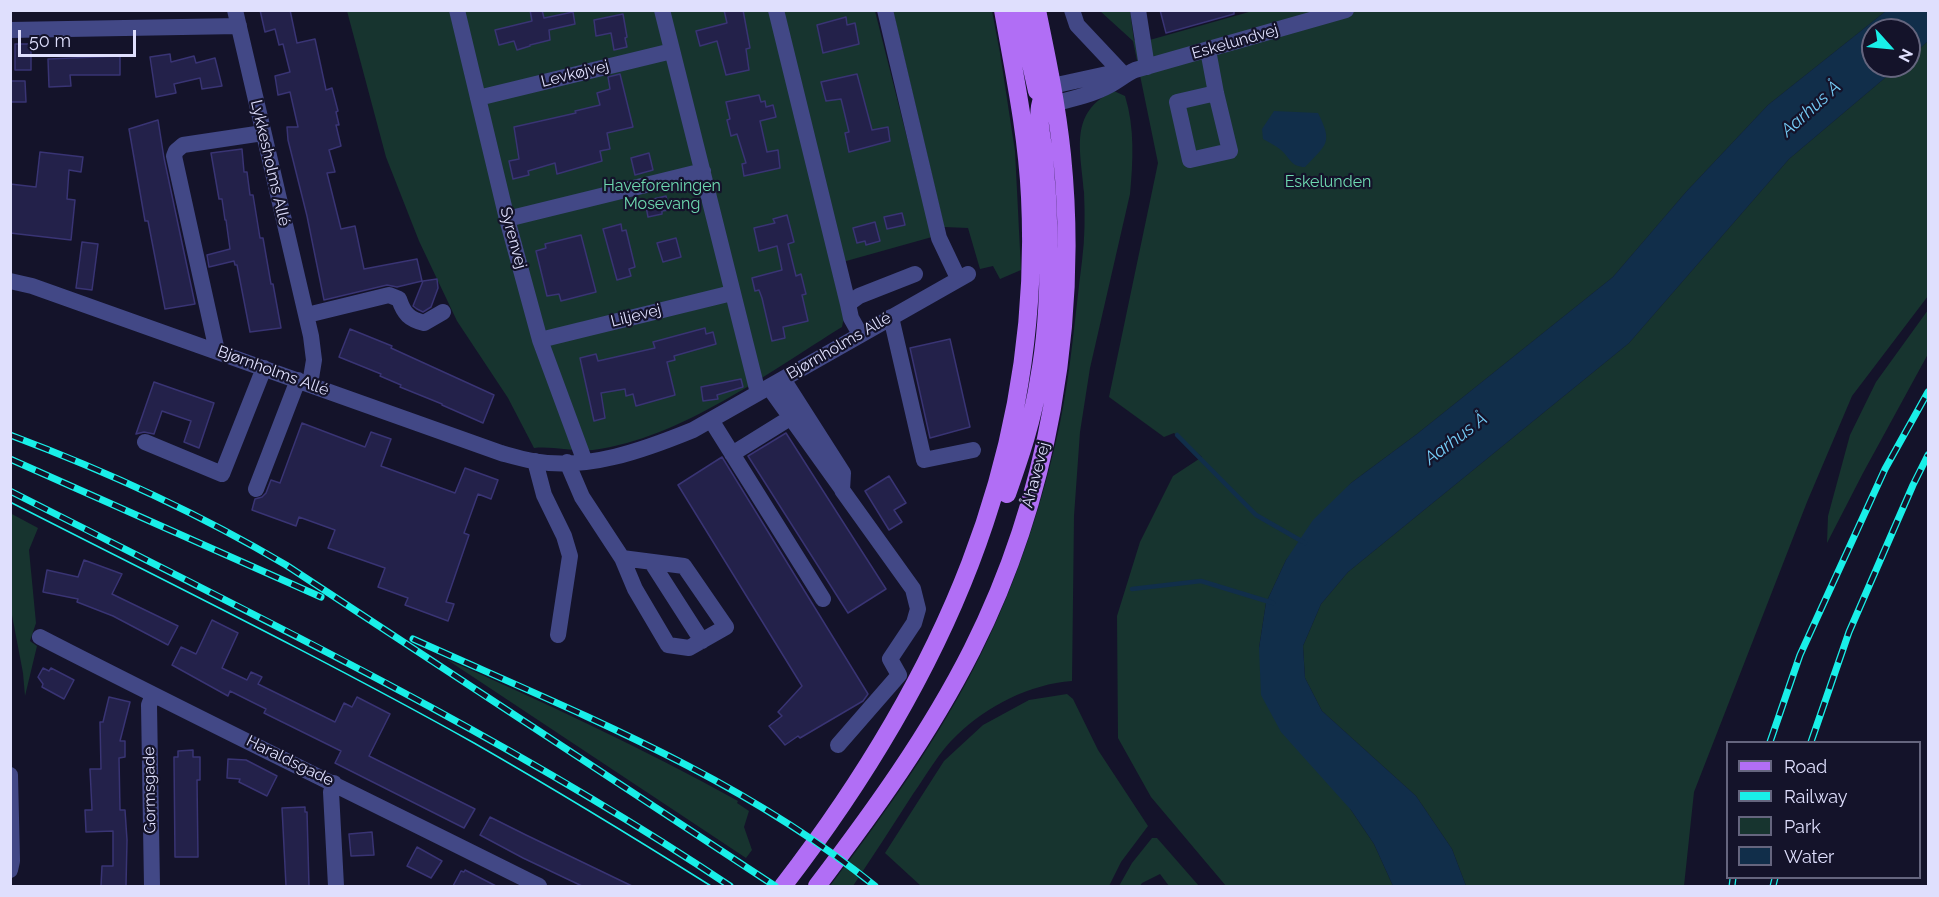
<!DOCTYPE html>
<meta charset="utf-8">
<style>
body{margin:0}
#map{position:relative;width:1939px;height:897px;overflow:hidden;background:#14132a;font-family:Raleway,sans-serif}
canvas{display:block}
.frame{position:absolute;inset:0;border:12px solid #dfdffd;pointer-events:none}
.legend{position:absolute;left:1726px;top:741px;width:195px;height:138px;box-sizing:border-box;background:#14132a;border:2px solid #65657e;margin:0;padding:8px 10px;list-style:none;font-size:18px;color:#dfdffd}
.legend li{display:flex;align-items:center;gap:12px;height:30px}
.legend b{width:30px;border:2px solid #65657e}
.north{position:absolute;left:1861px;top:18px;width:60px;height:60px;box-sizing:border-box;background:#14132a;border:2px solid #65657e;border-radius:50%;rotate:117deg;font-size:16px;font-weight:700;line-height:24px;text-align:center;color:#dfdffd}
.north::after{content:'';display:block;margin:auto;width:21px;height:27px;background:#19efe8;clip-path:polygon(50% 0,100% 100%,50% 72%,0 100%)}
.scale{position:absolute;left:18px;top:30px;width:118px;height:27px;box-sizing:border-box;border:3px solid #dfdffd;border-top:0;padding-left:8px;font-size:18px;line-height:21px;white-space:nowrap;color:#dfdffd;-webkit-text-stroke:4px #14132a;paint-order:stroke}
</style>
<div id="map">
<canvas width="1939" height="897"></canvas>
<div class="frame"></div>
<ul class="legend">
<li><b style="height:8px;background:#b16ef5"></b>Road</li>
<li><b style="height:8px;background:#19efe8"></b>Railway</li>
<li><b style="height:16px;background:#17342f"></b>Park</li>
<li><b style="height:16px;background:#112e4a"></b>Water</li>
</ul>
<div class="north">N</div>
<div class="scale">50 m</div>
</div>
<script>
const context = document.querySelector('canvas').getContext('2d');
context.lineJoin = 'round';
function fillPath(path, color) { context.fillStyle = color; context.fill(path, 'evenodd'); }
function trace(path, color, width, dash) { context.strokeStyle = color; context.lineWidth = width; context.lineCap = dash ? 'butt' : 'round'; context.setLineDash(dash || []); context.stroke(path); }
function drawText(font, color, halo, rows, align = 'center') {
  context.font = font + ' Raleway,sans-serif'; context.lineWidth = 4.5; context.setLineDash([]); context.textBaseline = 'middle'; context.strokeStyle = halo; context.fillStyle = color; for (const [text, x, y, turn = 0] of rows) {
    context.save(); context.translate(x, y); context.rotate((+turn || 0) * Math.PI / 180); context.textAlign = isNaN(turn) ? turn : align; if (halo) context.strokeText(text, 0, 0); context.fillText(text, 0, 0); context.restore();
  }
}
const green = new Path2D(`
 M1256,10l630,1 -118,94 -82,87 -73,85 -196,157 -66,49 -65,77 -20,43 -7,45 92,162 23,34 19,42h-167l-75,-89 -33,-59 -1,-122 23,-74 33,-66 29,-19 -28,-24 -10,4 -55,-40 49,-234 -25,-122 -33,-30h30l4,29 5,3z
 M347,11h528l57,226 -100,28 12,52 -2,10c-75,46 -160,111 -249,123 -19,2 -39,-4 -59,-2l-26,-50 -51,-77 -38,-80 -33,-84z
 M893,11h99l8,42 15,98 6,119 -21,9 -7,-13 -13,3 -12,-41 -24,-1z
 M1928,41v255l-76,100 -45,106 -113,290 -10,94h-218l-14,-37 -36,-53 -94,-85 -17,-33 -2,-32 18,-42 27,-32 281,-229 160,-184 110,-93h10v-8z
 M1114,91l11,5c10,32 8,66 5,98l-40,174 -10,64 -6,84 -2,165c-42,3 -85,25 -115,54 -18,17 -30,39 -44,59 -20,31 -40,62 -60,92h-23c56,-74 110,-149 151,-232 36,-73 62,-151 79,-231 11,-53 15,-108 22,-162 3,-23 3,-46 2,-69 -3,-41 -16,-80 30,-101z
 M1928,310v44l-65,119 -36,70 1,-27 22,-81 26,-53z
 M10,513l28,15 -9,22 7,73 -6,18 7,5 -12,50 -2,-23 -12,-63z
 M446,659c99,44 197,89 292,142l-1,2 12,8 -5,16 8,23 -6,8z
 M1067,694l6,5 25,51 50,76 -27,36 -12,24h-188l-36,-33 59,-92 39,-36 46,-25z
 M1152,838h5l42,48h-30l-9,-12 -18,9 -2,3h-21l13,-23z`);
const water = new Path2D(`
 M1886,11h42v30l-19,17v-28h-36v36h26l-110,93 -160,184 -281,229 -27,32 -18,42 2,32 17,33 94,85 36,53 14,37h-73l-19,-42 -23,-34 -70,-78 -20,-37 -2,-47 7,-45 20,-43 27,-40 38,-37 66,-49 196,-157 73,-85 82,-87z
 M1274,111l44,2c15,30 9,31 -13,54 -14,0 -15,-9 -24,-17 -5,-4 -12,-8 -18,-11l-1,-10z`);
const stream = new Path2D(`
 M1177,435l79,80 49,28
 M1132,589l69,-8 72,22`);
const building = new Path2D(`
 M260,10h30l7,33 18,-4 11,51 6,-2 6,23 -2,1 3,13h-3l5,21 -12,4 6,22 -8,1 14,56 14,-3 9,43 53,-10 5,22 -25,6 -10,-2 -63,15 -17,-84 -19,-76 -1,-13h11l-8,-35 -12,3 -3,-19 15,-4 -7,-28 -4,1 -4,-16 -10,3z
 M530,10h12l2,8 29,-6 2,12 -26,6 1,10 -20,5v1l-13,4 -3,-9 -15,4 -4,-15 37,-9z
 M724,10h19l7,38 -4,1 3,21 -23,5 -9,-34 -17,5 -4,-15 31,-8z
 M1160,10h74v4l-68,19z
 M623,14l4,23 -2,1 2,9 -13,3 -3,-17 -15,3 -2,-16z
 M846,17l1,8 8,-2 4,21 -36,9 -6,-28z
 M15,44h16v26h-16z
 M170,54l1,8 23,-6 2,7 19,-5 7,28 -20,3 -2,-11 -26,6 2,9 -20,4 -6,-40z
 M120,56v19h-50l1,11 -22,1 -1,-28z
 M620,74l13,53 -26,6 3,16 -10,2 2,10 -45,13 -2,-11 -27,8 1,4 -16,4 -4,-18 10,-2 -5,-32 62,-14 -1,-2 25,-6 -3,-12 13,-4 -2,-12z
 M857,74l15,56 16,-3 2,14 -41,11 -4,-19 4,-1 -8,-33 -15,2 -5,-19z
 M10,81h15l1,21h-16z
 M759,95l2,7 4,-1 1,6 7,-2 3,12 -16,4 7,31 11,-2 2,18 -36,8 -2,-12 4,-1 -9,-29 -6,2 -4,-16 3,-1 -4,-17z
 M158,120l6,38 31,146 -30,5 -17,-88h-3l-16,-92z
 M242,149l2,23h3l3,23h3l7,43h3l8,46h2l8,44 -31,4 -13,-67h-2l-1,-4 -25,6 -2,-12 23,-6 -4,-29h-1l-3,-21h-3l-8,-46z
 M40,152l43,5 -2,15 -12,-2 -2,29 8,1 -4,40 -61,-7v-49l26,3z
 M649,153l4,17 -18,5 -4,-17z
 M666,196l3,14 -7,1v3l-14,3 -3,-16z
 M902,213l3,12 -18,4 -3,-12z
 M787,215l7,27 -6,2 8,32 5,-2 5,20 -4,1 6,26 -25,6 2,11 -13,3 -10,-43 -3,-8 -4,1 -3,-13 30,-8 -5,-24 -18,5 -5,-23 21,-5 -2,-4z
 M875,222l5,19 -14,4 -1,-4 -8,2 -4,-15z
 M621,224l1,7 4,-1 9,37 -6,2 2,7 -14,4 -14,-51z
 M581,235l15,57 -35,9 -2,-7 -12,2 -11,-45 10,-3 -1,-4z
 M676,238l5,19 -18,5 -6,-19z
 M82,242l16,2 -6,46 -16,-2z
 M437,279l1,9 -7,19 -8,5 -6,-3 -4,-3 10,-25z
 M705,328l1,6 7,-2 3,12 -42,12 1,4 -8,2 8,33 -39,11 -3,-12 -7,2 -1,-7 -24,4 4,25 -11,3 -14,-63 16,-4 2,7 57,-13 -2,-6z
 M350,329l42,17 -1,2 103,47 -11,28 -41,-18v-1l-42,-17 1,-2 -21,-9 1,-2 -42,-17z
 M950,339l20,88 -40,11 -20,-90z
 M741,379l2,8 -26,8 1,4 -15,2 -2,-14z
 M154,382l60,21 -15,45 -15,-6 7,-21 -29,-10 -8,23 -10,-2 -8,2z
 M302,423l63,24 6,-15 20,7 -10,27 74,27 10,-25 33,12 -7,19 -13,-5 -14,39 5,2 -23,67 8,2 -6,17 -43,-16 3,-7 -30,-11 7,-19 -57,-20 7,-18 -36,-13 -3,9 -44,-16 3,-11 7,-2 4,-4 5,-13 9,3z
 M786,433l100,156 -38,24 -100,-157z
 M722,457l146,237 -5,7 -63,37 -2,-2 -13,9 -16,-19 13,-10 -4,-4 24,-26 -124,-201z
 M889,476l17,27 -12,7 8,12 -13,8 -24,-39z
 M84,560l38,14 -10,20 66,32 -10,19 -55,-29 -36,-14 1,-3 -35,-7 4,-22 31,7z
 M212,620l26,13 -16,35 25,12 4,-8 11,5 -4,7 77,38 9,-19 8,4 5,-10 33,17 -21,42 106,53 -11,19 -129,-65 6,-12 -77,-38 2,-4 -36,-18 -2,5 -56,-31 9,-18 15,7z
 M43,668l6,3 2,-3 23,12 -10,19 -22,-12 1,-3 -5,-7z
 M109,697l21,5 -10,39h5v16l-6,1 1,52h5l2,30 -1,46h-25l1,-20h11v-35l-27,1 -1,-22h7l-2,-41h11l-1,-47h3z
 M193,750v7h7v23h-3l1,77h-23l-1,-100h4v-6z
 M228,759l18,1 31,16 -10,20 -28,-14 1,-3 -13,-1z
 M305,807v5h2l2,74h-23l-4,-78z
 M490,817l36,18 106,51h-50l-59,-28 -43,-23z
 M372,832l2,23 -23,1 -2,-22z
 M417,847l25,14 -11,17 -24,-12z
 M465,870l31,16h-43l8,-15 3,1z`);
const minor = new Path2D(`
 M235,10l76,326 3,24 -4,24
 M457,10l50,209 33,121 45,122
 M662,10l96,383
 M776,10l72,294
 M885,10l54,228 19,40
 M1072,10l5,15 47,50
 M1138,10l9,57
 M10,30l229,-4
 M1208,50l8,43 14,58 -40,9 -13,-58 39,-9
 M1052,86l55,-12 16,1
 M478,98l194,-47
 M1056,103c17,-4 38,-9 54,-18 9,-5 16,-11 25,-15l211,-60
 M507,219l196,-48
 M10,281l22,5 469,167c11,3 21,6 32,8 54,10 111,-11 160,-31l275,-156
 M307,315l82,-20 10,4c5,15 10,20 25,24l19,-11
 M891,317l33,143 49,-10
 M860,334l-9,-16 -3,-14 11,-8 56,-22
 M540,340l192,-47
 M217,351l-43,-195 2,-5 7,-6 80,-12
 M783,379l60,94 -1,17 71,99 5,20 -4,14 -24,36 9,16 -61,70
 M769,387l73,102
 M711,420l112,179
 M145,442l77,32 42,-106
 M732,454l58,-36
 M535,461l9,34 20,41 6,20 -12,79
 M567,462l15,35 40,61 13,31 33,56 21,3 37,-21 -42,-61 -62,-8
 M256,489l42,-109
 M652,563l50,78
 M40,637c165,85 333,166 499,249
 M10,775l2,86 -2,9
 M334,783l-3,9 5,94
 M152,886l-3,-181 4,-10`);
const major = new Path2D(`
 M1019,10l18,81 14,11
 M1007,494c13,-37 26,-75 32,-115 11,-59 11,-123 8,-183 -1,-14 -2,-27 -3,-41 -2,-23 -13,-53 8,-69
 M783,886c157,-204 260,-427 247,-689 -3,-63 -16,-125 -27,-187
 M817,886c57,-75 112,-151 155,-236 76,-151 107,-327 90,-495 -5,-49 -15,-97 -25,-145`);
const tram = new Path2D(`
 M10,502c155,79 312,156 464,241 80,46 159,94 237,143`);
const rail = new Path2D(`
 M10,435c96,36 188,78 276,130l489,321
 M10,459l311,138
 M10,491c244,124 493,243 720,395
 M413,639c160,72 325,136 462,247
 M1770,742l30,-87 85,-186 43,-77
 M1811,742l38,-110 64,-147 15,-30
 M1732,886l1,-8
 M1773,886l2,-8`);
const streetNames = [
 ["Eskelundvej",1235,42,-16],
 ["Levkøjvej",575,74,-14],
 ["Lykkesholms Allé",270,163,77],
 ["Syrenvej",513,238,75],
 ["Liljevej",636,316,-14],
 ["Bjørnholms Allé",839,346,-30],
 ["Bjørnholms Allé",273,371,20],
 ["Åhavevej",1036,475,-75],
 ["Haraldsgade",290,761,26],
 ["Gormsgade",150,790,-91]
];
const parkNames = [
 ["Eskelunden",1328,182],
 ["Haveforeningen",662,186],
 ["Mosevang",662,204]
];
const waterNames = [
 ["Aarhus Å",1811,109,-42],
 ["Aarhus Å",1456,439,-37]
];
fillPath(green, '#17342f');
fillPath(water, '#112e4a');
trace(stream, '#112e4a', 4.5);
fillPath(building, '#23214a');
trace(building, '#393474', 1.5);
trace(minor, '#424886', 16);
trace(major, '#b16ef5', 18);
trace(tram, '#19efe8', 1.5);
trace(rail, '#19efe8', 7);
trace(rail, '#14132a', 4.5, [14]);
drawText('16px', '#dfdffd', '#14132a', streetNames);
drawText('16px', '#6ed9b0', '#14132a', parkNames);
drawText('italic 18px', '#75cbf5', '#14132a', waterNames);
</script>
